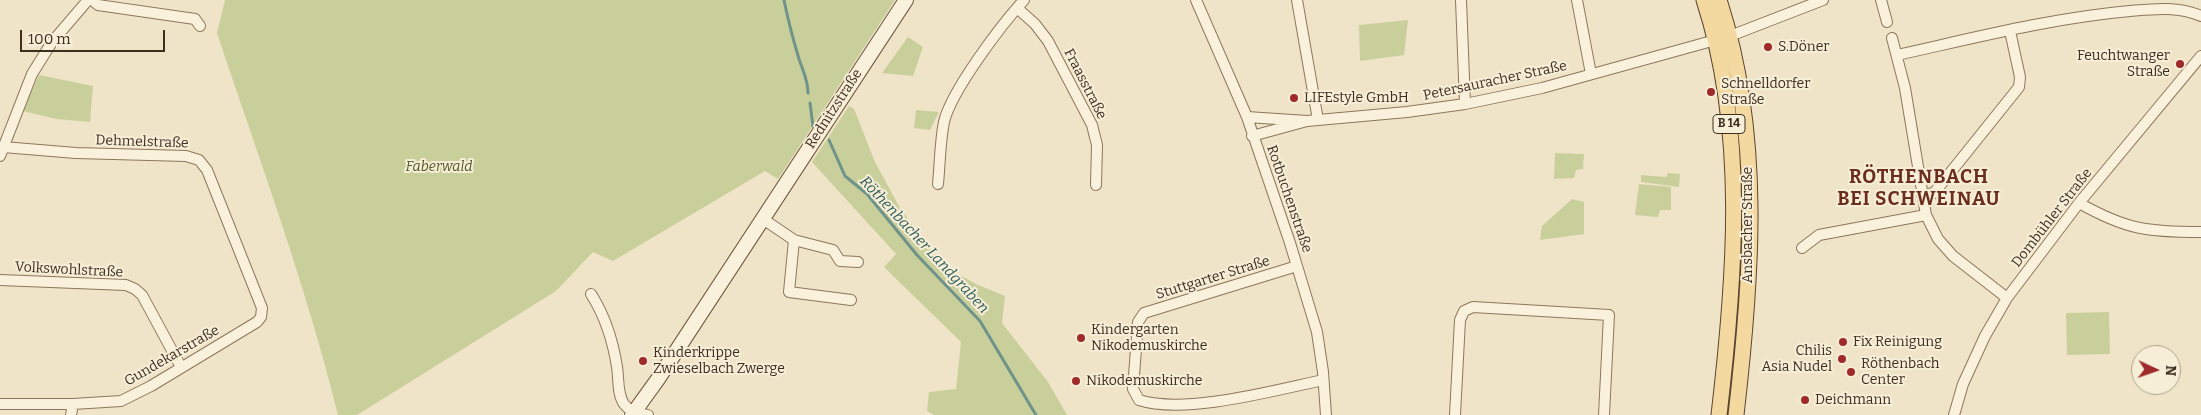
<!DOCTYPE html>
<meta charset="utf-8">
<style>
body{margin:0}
#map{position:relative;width:2201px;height:415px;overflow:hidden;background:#f0e4c8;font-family:Bitter,serif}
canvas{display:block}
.north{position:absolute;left:2131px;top:345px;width:50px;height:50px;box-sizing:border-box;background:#f7eed8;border:1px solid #ada18e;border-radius:50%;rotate:93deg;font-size:14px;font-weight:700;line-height:20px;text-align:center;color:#3d2e20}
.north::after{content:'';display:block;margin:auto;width:18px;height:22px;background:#9e2a2b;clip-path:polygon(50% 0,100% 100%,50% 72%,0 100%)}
.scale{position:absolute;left:20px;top:30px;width:145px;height:22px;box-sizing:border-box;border:2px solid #3d2e20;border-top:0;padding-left:6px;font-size:15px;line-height:18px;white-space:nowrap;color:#3d2e20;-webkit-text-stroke:4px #f7eed8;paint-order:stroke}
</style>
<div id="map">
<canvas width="2201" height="415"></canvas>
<div class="north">N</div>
<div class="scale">100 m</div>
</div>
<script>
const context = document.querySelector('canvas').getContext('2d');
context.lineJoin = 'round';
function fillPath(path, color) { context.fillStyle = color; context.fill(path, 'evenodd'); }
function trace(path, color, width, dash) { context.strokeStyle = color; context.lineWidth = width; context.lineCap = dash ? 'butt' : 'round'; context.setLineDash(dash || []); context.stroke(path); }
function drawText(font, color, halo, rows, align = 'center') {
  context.font = font + ' Bitter,serif'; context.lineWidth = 4; context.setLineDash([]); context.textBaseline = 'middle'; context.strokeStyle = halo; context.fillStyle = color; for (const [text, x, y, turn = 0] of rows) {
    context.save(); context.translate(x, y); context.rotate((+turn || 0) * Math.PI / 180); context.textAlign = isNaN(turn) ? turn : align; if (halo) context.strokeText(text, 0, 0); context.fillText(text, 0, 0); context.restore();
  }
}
const green = new Path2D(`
 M225,0h670l-117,179 -13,-8 -152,90 -20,-9 -37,39 -199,124h-19c-32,-130 -79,-256 -121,-382z
 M1408,20l-4,35 -44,6 -1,-36z
 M908,37l15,10 -10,29 -31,-3z
 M39,75l54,11 -3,36 -34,-3 -33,-8z
 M849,106l5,3 21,53 25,46 43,58 35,19 27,11 -3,27 46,59 19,33h-133l-7,-4 2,-19 27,-3 5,-47 -77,-75 12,-13 -84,-92z
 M916,110l23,2 -9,18 -16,-2z
 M1555,153l29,1 -1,15 -7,1 -2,8 -20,1z
 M1668,173l12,1 -1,13 -38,-5v-7l25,2z
 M1639,184l32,3v23h-11l-2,7 -23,-2z
 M1572,199l12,3v32l-44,6 2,-14z
 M2109,312l1,42 -43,1 -1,-42z`);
const stream = new Path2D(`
 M784,0c4,20 9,39 15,59 4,12 9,21 9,34
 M810,103l3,23
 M829,140l16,36 22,18 50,61 63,66 56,94`);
const minor = new Path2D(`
 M92,0l6,5 97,14 5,7
 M1196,0l51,117 43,126 27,89 6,40 3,43
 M1297,0l21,120
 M1461,0l4,104
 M1577,0l14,74
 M1881,0l6,22
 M1017,8l18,16 13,17 44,84 5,20 -1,40
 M1892,38l13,50 21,127 12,24 15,17 54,42
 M1897,55c77,-17 154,-37 233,-44 24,-2 48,-5 71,5
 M1247,117l60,4 -55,15
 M1307,121l100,-9 58,-8 77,-16 188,-52 93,-36
 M0,156l32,-82 20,-32 36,-42
 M938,184c2,-21 2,-42 6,-62 7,-31 58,-98 80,-122
 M1922,195l12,-2 85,-106 1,-10 -10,-46
 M2079,203c48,27 69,29 122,29
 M763,219l31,21 39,10 7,11 18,1
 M794,240l-5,52 62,8
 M1802,248l17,-13 107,-20
 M1297,266l-153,47 -6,9 -5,67 6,11c46,15 136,-10 184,-20
 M0,280l126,5 9,4 7,6 39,72
 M591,294c14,22 22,47 26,73 2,12 0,27 7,37 6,8 15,9 24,11
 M0,404h73l48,-3 30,-15 106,-64 4,-5 1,-9 -55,-138 -8,-10 -13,-4 -110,-3 -73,-6
 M71,415l2,-11
 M1455,415l5,-95 4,-9 9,-4 136,8 -5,100
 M1954,415l9,-31 22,-48 22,-38 72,-95 122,-147`);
const secondary = new Path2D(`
 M632,415l26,-36 248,-379`);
const primary = new Path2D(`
 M1704,0c43,132 31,279 15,415
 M1719,0c44,135 33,277 17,415`);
const markers = [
 [1768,47,5,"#9e2a2b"],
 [2180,64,5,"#9e2a2b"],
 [1711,92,5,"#9e2a2b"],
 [1294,98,5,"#9e2a2b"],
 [1081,338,5,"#9e2a2b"],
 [1843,342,5,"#9e2a2b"],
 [1842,359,5,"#9e2a2b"],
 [643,361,5,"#9e2a2b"],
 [1851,372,5,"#9e2a2b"],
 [1076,381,5,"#9e2a2b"],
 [1805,400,5,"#9e2a2b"]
];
const shields = [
 [1729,124,32]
];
const shieldNames = [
 ["B 14",1729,124]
];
const poiNames = [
 ["S.Döner",1778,47],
 ["Feuchtwanger",2170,56,"right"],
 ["Straße",2170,72,"right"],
 ["Schnelldorfer",1721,84],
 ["Straße",1721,100],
 ["LIFEstyle GmbH",1304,98],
 ["Kindergarten",1091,330],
 ["Nikodemuskirche",1091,346],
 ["Fix Reinigung",1853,342],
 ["Chilis",1832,351,"right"],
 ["Asia Nudel",1832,367,"right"],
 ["Kinderkrippe",653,353],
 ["Zwieselbach Zwerge",653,369],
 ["Röthenbach",1861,364],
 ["Center",1861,380],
 ["Nikodemuskirche",1086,381],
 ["Deichmann",1815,400]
];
const streetNames = [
 ["Petersauracher Straße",1495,81,-12],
 ["Fraasstraße",1085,84,63],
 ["Rednitzstraße",834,109,-57],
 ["Dehmelstraße",142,142,2],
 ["Rotbuchenstraße",1289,199,71],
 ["Dombühler Straße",2052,218,-52],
 ["Ansbacher Straße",1748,225,-90],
 ["Volkswohlstraße",69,270,3],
 ["Stuttgarter Straße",1213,278,-17],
 ["Gundekarstraße",172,356,-30]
];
const parkNames = [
 ["Faberwald",439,167]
];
const waterNames = [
 ["Röthenbacher Landgraben",924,245,47]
];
const districtNames = [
 ["RÖTHENBACH",1919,178],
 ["BEI SCHWEINAU",1919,200]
];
fillPath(green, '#c9cf9b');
trace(stream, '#6f938a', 3);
trace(minor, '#8d765c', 12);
trace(secondary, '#6f573f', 16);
trace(primary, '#5b4430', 17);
trace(minor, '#faf1dc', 10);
trace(secondary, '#faf1dc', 14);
trace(primary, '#f3d9a0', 15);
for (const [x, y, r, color] of markers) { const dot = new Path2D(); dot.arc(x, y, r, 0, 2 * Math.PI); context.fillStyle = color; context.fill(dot); trace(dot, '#f7eed8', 2); }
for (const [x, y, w] of shields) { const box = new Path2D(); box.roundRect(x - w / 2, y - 9.5, w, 19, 4); context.fillStyle = '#f7eed8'; context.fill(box); trace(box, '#3d2e20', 1); }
drawText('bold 12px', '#3d2e20', null, shieldNames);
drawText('14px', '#3d2e20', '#f7eed8', poiNames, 'left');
drawText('14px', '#3d2e20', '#f7eed8', streetNames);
drawText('italic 14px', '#4d5a26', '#f7eed8', parkNames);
drawText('italic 15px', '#2f5d5a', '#f7eed8', waterNames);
context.letterSpacing = '1px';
drawText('bold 19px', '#6b2e1e', '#f7eed8', districtNames);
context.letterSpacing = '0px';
</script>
